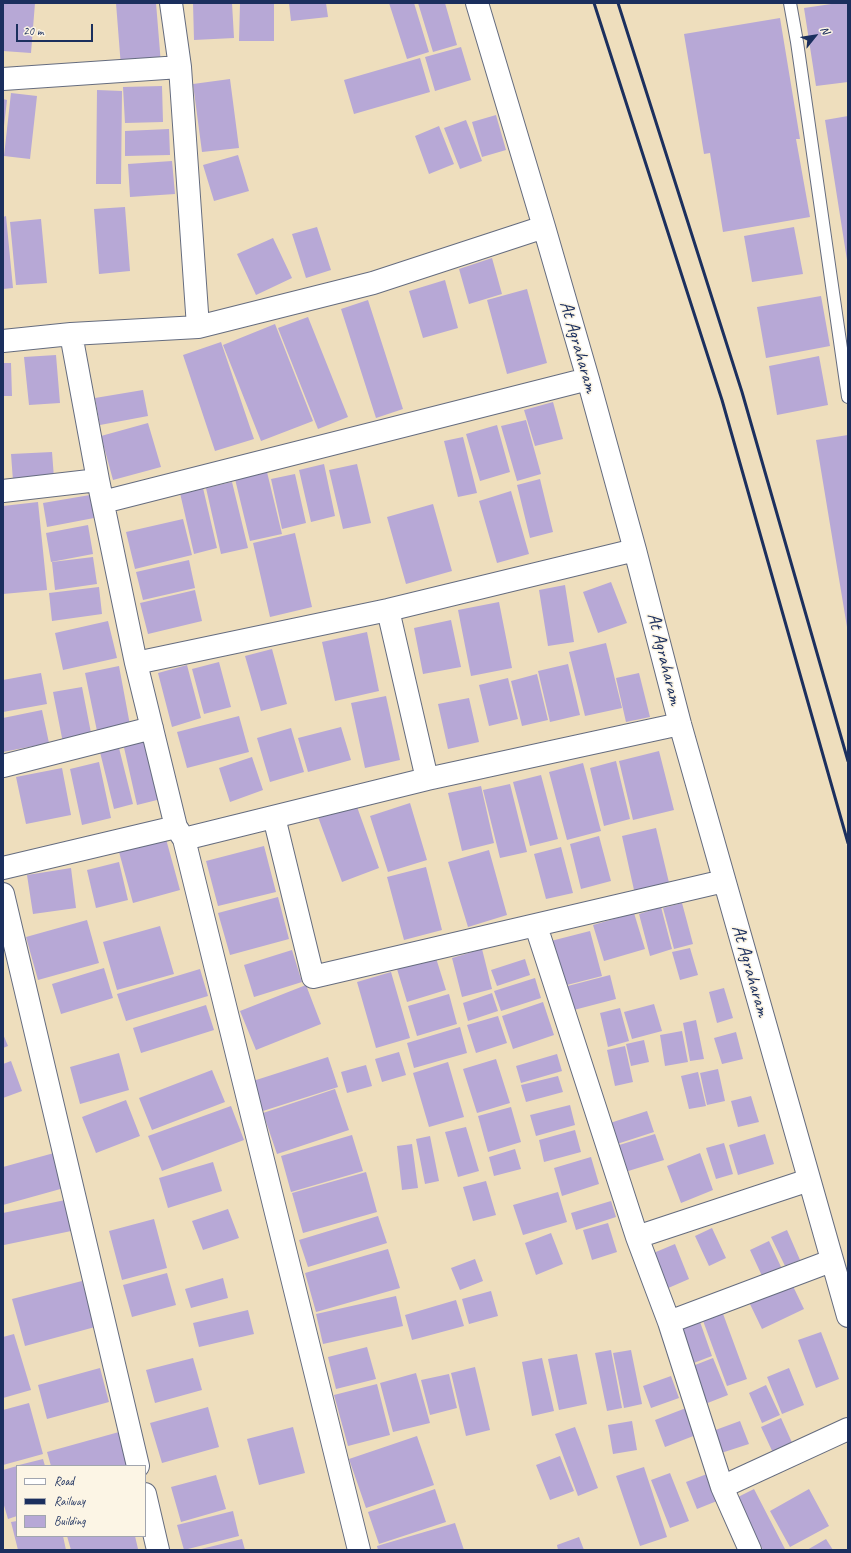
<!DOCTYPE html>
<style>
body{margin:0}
#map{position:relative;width:851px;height:1553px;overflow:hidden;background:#eedebd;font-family:Caveat,sans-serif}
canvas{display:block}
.frame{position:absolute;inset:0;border:4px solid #1b2f5e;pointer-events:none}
.legend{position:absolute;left:16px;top:1465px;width:130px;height:72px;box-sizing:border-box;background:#fcf5e5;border:1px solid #a2a6af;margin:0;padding:5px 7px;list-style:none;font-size:12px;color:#1b2f5e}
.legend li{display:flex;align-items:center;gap:8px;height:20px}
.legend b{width:20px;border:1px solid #a2a6af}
.north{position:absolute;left:795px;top:16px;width:40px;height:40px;-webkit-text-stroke:3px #fcf5e5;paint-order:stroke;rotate:60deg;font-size:11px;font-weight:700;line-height:16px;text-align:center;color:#1b2f5e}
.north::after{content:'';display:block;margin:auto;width:14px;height:18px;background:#1b2f5e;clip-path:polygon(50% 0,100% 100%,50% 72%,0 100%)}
.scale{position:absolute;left:16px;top:24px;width:77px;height:18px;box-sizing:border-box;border:2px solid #1b2f5e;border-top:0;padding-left:5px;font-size:12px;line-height:14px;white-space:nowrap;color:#1b2f5e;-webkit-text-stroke:3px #fcf5e5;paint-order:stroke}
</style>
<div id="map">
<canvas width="851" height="1553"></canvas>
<div class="frame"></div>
<ul class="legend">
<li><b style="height:5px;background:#fff"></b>Road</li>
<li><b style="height:5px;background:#1b2f5e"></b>Railway</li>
<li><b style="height:11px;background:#b7a8d6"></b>Building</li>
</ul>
<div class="north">N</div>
<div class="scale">20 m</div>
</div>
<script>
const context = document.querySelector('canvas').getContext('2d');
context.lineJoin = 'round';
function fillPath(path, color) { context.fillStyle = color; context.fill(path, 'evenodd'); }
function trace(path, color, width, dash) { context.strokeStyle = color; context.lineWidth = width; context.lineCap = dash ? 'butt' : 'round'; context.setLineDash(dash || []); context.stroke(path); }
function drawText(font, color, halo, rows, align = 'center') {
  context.font = font + ' Caveat,sans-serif'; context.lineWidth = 3; context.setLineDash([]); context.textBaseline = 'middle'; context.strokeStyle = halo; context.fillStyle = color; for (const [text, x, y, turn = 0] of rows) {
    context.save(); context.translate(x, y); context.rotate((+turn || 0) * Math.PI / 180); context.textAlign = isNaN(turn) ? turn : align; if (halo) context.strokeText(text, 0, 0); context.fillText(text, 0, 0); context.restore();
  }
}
const building = new Path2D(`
 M3,3h32l-4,50 -28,-2z
 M116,3h40l5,61 -40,3z
 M193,3h39l2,35 -40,2z
 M240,3h34v38h-35z
 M289,3h37l2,14 -37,4z
 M389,3h25l15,49 -22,7z
 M418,3h27l12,42 -24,7z
 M838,3h10v79l-32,4 -12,-78z
 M780,18l20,121h-4l14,78 -87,15 -13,-79 -6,1 -20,-120z
 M461,47l10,33 -36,11 -10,-34z
 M420,58l10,34 -76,22 -10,-34z
 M230,79l9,69 -37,4 -9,-68z
 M162,86l1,36 -38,1 -2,-36z
 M97,90l25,1 -1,93h-25z
 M11,93l26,3 -7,63 -26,-3z
 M3,99l4,1 -3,26 -1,-1z
 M496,115l10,35 -24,7 -10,-35z
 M848,116v144h-1l-22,-140z
 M466,120l16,41 -22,8 -16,-41z
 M439,126l15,38 -25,10 -14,-38z
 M169,129l1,26 -45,1v-25z
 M238,155l11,36 -35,10 -11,-36z
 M172,161l3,33 -45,3 -2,-33z
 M125,207l5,64 -31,3 -5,-65z
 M6,216l7,72 -10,1v-72z
 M41,219l6,64 -31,2 -6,-63z
 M317,227l14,43 -25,8 -14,-44z
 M794,227l9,47 -51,8 -8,-46z
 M273,238l19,40 -36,17 -19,-41z
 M492,258l10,36 -33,10 -10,-35z
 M445,280l13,48 -35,10 -14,-47z
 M527,289l20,74 -40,11 -20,-74z
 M821,296l9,50 -64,12 -9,-51z
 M368,300l35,109 -27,9 -35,-109z
 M308,317l40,100 -30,12 -40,-101z
 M275,324l38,97 -52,20 -38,-96z
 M221,342l33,97 -39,12 -32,-96z
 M56,355l4,48 -31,2 -5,-48z
 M819,356l9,49 -51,10 -8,-49z
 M3,363h8l1,33h-9z
 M143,390l5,26 -48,9 -5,-27z
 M553,402l10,37 -28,7 -11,-36z
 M526,420l15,54 -24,7 -16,-55z
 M148,423l13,44 -48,13 -12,-44z
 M497,425l13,47 -30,9 -14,-47z
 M848,435v192h-1l-31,-187z
 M463,437l14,56 -19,4 -14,-56z
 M52,452l2,26 -41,3 -2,-27z
 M324,464l11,52 -24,6 -12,-52z
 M357,464l14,59 -28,6 -14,-59z
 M267,472l15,62 -32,7 -15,-62z
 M295,474l11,49 -24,6 -11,-50z
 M540,479l13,53 -23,6 -13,-53z
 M232,482l16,66 -27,6 -15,-66z
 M203,488l14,60 -23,6 -14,-61z
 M511,491l18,63 -32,9 -18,-62z
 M90,495l4,23 -47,9 -4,-24z
 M38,502l9,88 -44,4v-88z
 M433,504l19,67 -46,13 -19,-67z
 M183,519l9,36 -57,14 -9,-37z
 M88,525l5,29 -42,8 -5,-29z
 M295,533l17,74 -42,10 -17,-74z
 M93,557l4,27 -42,6 -3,-28z
 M189,560l6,28 -52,12 -7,-28z
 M611,582l16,41 -29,10 -15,-41z
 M565,585l9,57 -26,4 -9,-56z
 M99,587l3,27 -50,7 -3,-28z
 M195,590l7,31 -54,13 -8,-31z
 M499,602l13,66 -41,8 -13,-66z
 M451,620l10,47 -38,7 -9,-46z
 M108,621l9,37 -54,12 -8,-37z
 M367,632l12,59 -44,10 -13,-59z
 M606,643l16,65 -37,8 -16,-64z
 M272,649l15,55 -26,7 -16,-55z
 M219,662l12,45 -27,7 -12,-45z
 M568,664l12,51 -30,7 -12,-51z
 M187,665l14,53 -29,9 -14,-54z
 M119,666l11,59 -33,6 -12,-58z
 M41,673l6,31 -44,8v-32z
 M639,673l11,44 -24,5 -10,-44z
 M537,674l11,46 -26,6 -11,-45z
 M508,678l10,41 -29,7 -10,-41z
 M82,687l10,51 -29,5 -10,-51z
 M386,696l14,64 -35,8 -14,-65z
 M469,698l10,44 -31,7 -10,-45z
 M42,710l7,33 -46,9v-34z
 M239,716l10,36 -62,16 -10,-36z
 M341,727l10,33 -43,12 -10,-34z
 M291,728l13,44 -34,10 -13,-44z
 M147,738l14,61 -24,6 -14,-62z
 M118,744l15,60 -19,5 -15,-61z
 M659,751l15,59 -41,10 -14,-59z
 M252,757l11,33 -33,12 -11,-34z
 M616,761l14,58 -26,7 -14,-58z
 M99,762l12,56 -29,7 -12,-56z
 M583,763l18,68 -34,9 -18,-68z
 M62,768l9,47 -45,9 -10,-47z
 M541,775l17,64 -28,7 -17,-64z
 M510,784l17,68 -27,6 -17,-68z
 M481,786l13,57 -32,8 -14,-58z
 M410,803l17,57 -39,12 -18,-56z
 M356,804l23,64 -37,14 -24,-65z
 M656,828l15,63 -35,8 -14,-63z
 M599,836l12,45 -30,8 -11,-45z
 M166,839l14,51 -47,13 -14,-51z
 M264,846l12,46 -58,14 -12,-45z
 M561,847l12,46 -27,6 -12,-45z
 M489,850l18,65 -39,12 -20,-65z
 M119,862l9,38 -32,8 -9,-38z
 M426,867l16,63 -38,10 -17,-63z
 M71,868l5,40 -43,6 -6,-39z
 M278,897l11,42 -59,16 -12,-42z
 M682,903l11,41 -19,5 -11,-41z
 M661,907l11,42 -22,7 -11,-42z
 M634,913l11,36 -41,12 -11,-36z
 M87,920l12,43 -61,17 -12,-43z
 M160,926l14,48 -57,16 -14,-48z
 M590,931l12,45 -39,10 -12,-45z
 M690,948l8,27 -18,5 -8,-28z
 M482,949l10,40 -30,8 -10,-39z
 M292,950l10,32 -48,15 -10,-32z
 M436,958l10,32 -39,12 -10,-33z
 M525,959l5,16 -33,11 -6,-16z
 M104,968l9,30 -52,16 -9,-30z
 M200,969l8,27 -82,25 -9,-27z
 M391,972l19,66 -34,10 -19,-66z
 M610,975l6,24 -46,12 -6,-24z
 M535,978l6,20 -40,13 -7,-20z
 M306,985l15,39 -65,26 -16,-39z
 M724,988l9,30 -16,5 -8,-31z
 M492,993l6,18 -30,10 -5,-18z
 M449,994l8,30 -40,12 -9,-30z
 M543,1002l11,33 -41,14 -11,-33z
 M654,1004l8,27 -30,8 -8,-27z
 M206,1005l8,25 -73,23 -8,-25z
 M620,1008l9,33 -21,6 -8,-34z
 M498,1016l9,27 -31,10 -9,-28z
 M696,1020l8,39 -14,2 -7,-38z
 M460,1027l7,26 -53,15 -7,-25z
 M682,1031l6,31 -23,4 -5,-31z
 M736,1032l7,27 -21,5 -8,-26z
 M3,1034l5,12 -5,2z
 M644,1040l5,22 -18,4 -5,-22z
 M625,1046l8,36 -18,4 -8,-36z
 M399,1052l7,23 -24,7 -7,-23z
 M119,1053l10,37 -49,14 -10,-37z
 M557,1054l5,17 -41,12 -5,-17z
 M328,1057l10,30 -75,24 -10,-30z
 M496,1059l14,44 -33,10 -14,-44z
 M11,1061l11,30 -19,7v-34z
 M448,1062l16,55 -35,10 -16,-54z
 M366,1065l6,21 -25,7 -6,-21z
 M718,1069l7,32 -18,4 -7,-32z
 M212,1070l13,32 -73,28 -13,-32z
 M698,1072l8,34 -17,3 -8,-33z
 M558,1076l5,16 -37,10 -5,-17z
 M335,1089l14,41 -72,24 -14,-41z
 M751,1096l8,26 -21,5 -7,-26z
 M126,1100l14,36 -44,17 -14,-36z
 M570,1105l5,20 -39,11 -6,-21z
 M231,1106l13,34 -82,31 -14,-35z
 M511,1107l10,35 -33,10 -10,-36z
 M647,1111l7,21 -37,12 -7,-21z
 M466,1127l13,44 -21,6 -13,-45z
 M575,1130l6,22 -37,10 -5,-22z
 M655,1134l9,26 -39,12 -9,-26z
 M765,1134l9,30 -36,11 -9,-30z
 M352,1135l11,36 -72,21 -10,-36z
 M430,1136l9,45 -14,3 -9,-45z
 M724,1143l9,31 -17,5 -10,-31z
 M412,1144l6,44 -16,2 -5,-44z
 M515,1149l6,20 -27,7 -5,-19z
 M54,1153l10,35 -61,17v-38z
 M700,1153l13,37 -32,13 -14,-37z
 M591,1157l8,27 -37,12 -8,-28z
 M213,1162l9,29 -54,17 -9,-30z
 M366,1172l11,40 -74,21 -11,-40z
 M486,1181l10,34 -23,6 -10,-34z
 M558,1192l9,30 -44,13 -10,-30z
 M70,1199l6,31 -72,15 -1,-32z
 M611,1201l5,16 -40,13 -5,-17z
 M228,1209l11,29 -36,12 -11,-29z
 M378,1216l9,27 -79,24 -9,-27z
 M154,1219l13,49 -45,12 -13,-49z
 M608,1223l9,29 -25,8 -9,-30z
 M712,1228l14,30 -17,8 -14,-30z
 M787,1230l13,30 -15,6 -14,-29z
 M551,1233l12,31 -27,11 -11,-32z
 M769,1241l13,28 -19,9 -13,-28z
 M675,1244l14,35 -23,10 -15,-35z
 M388,1249l12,39 -84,24 -11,-39z
 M475,1259l8,22 -23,9 -9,-22z
 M167,1273l9,32 -44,12 -9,-32z
 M223,1278l5,20 -37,10 -6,-19z
 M82,1281l13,46 -70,19 -13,-47z
 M791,1282l13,27 -42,20 -13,-27z
 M491,1291l7,25 -29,8 -7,-25z
 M396,1296l7,30 -80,18 -7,-30z
 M456,1300l8,26 -52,14 -7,-25z
 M248,1310l6,24 -55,13 -6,-24z
 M722,1311l25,68 -20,7 -25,-68z
 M699,1319l13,37 -21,8 -13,-37z
 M821,1332l18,47 -23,9 -18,-48z
 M14,1334l17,56 -28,8v-61z
 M367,1347l9,32 -40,10 -8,-32z
 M611,1350l11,58 -15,3 -12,-58z
 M631,1350l11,54 -18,4 -11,-55z
 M577,1354l10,50 -28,6 -11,-51z
 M193,1358l9,32 -47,13 -9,-33z
 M542,1358l12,53 -22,5 -10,-54z
 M713,1358l15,37 -23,9 -15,-37z
 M475,1367l15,63 -24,6 -15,-63z
 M100,1368l9,34 -62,17 -9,-34z
 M789,1368l15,37 -22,9 -15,-37z
 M416,1373l14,50 -37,9 -13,-49z
 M449,1374l8,34 -27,7 -9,-35z
 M671,1376l8,22 -28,10 -8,-22z
 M377,1384l13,51 -42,11 -14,-51z
 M766,1385l14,30 -18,8 -13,-30z
 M29,1403l14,51 -40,11v-55z
 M208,1407l11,40 -57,16 -12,-40z
 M686,1408l10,27 -31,12 -10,-27z
 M781,1418l13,29 -20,8 -13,-28z
 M632,1421l5,29 -24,4 -5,-29z
 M740,1421l9,23 -31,10 -8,-22z
 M293,1427l12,46 -46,12 -12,-46z
 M575,1427l23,61 -20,8 -23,-62z
 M119,1432l9,34h-77l-4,-14z
 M417,1436l17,49 -68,23 -17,-49z
 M560,1456l14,35 -24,9 -14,-35z
 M43,1459l2,7h-26v-1z
 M17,1466v50l-9,3 -5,-17v-32z
 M644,1467l23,70 -27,9 -24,-70z
 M670,1473l19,48 -19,7 -19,-48z
 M707,1474l10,27 -20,8 -11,-27z
 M216,1475l10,34 -45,13 -10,-35z
 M435,1489l11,33 -67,22 -11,-32z
 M754,1489l31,60 -3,1h-19l-27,-52z
 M809,1489l20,37 -39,21 -20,-36z
 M233,1511l6,25 -55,14 -7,-25z
 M17,1521v15h46l3,14h-48l-7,-28z
 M455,1523l9,27h-86l-1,-4z
 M67,1536h68l3,13 -67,1z
 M579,1537l5,13h-26l-1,-5z
 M242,1539l3,11h-44v-1z
 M826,1539l7,11h-26z`);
const service = new Path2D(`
 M790,3l7,39 51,355`);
const minor = new Path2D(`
 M171,3l9,64 18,260
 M477,3l67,224 44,152 47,171 45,174 168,592
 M3,79l177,-12
 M71,334l27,146 38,183 40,164 8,12 175,711
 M3,341l68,-7 127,-7 175,-44 171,-56
 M3,491l95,-11
 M103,502l485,-123
 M388,610l39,169
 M136,663l252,-53 247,-60
 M3,766l149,-38
 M274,817l39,160 411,-96
 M184,839l243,-60 253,-55
 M3,868l173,-41
 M3,894l135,572
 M536,926l101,311 32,85 53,165 28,63
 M637,1237l172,-57
 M669,1322l162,-61
 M722,1487l126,-58
 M145,1494l13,56`);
const rail = new Path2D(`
 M594,3l128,397 126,443
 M618,3l124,389 106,369`);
const streetNames = [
 ["At Agraharam",578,347,74],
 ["At Agraharam",664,659,76],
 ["At Agraharam",750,971,74]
];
fillPath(building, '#b7a8d6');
trace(service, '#656c7f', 14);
trace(minor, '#656c7f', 24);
trace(service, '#fff', 12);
trace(minor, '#fff', 22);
trace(rail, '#1b2f5e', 3);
drawText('19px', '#1b2f5e', '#fcf5e5', streetNames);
</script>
